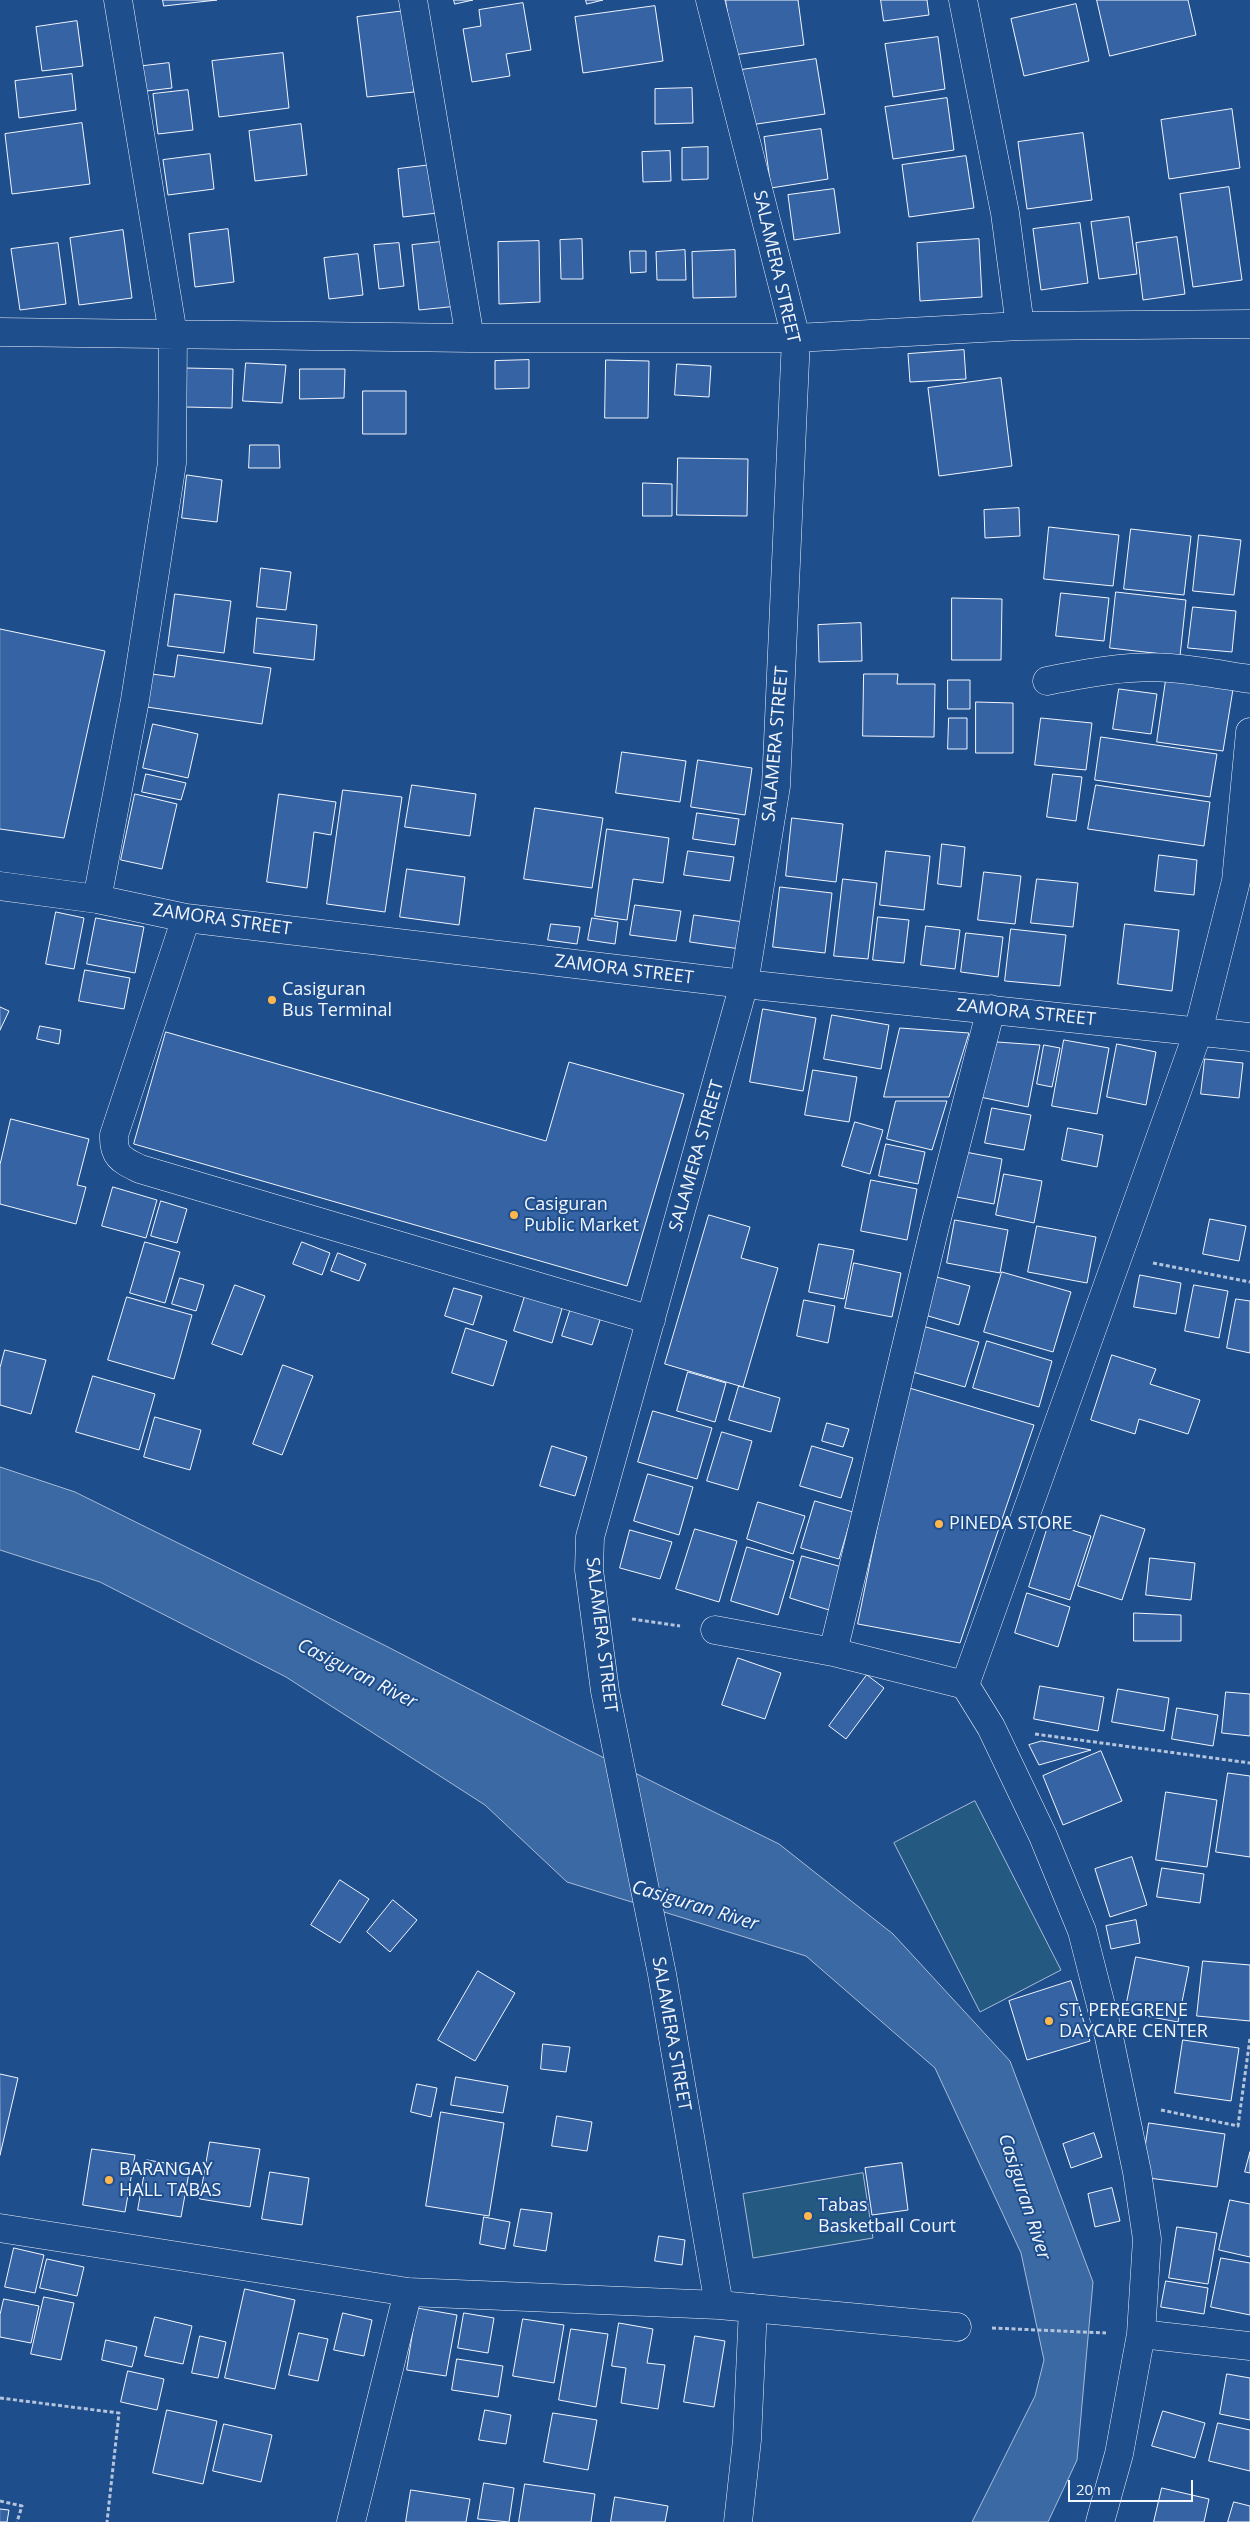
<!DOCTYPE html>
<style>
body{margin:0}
#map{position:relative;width:1250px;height:2522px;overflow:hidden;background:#1f4e8c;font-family:"Open Sans",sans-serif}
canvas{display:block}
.scale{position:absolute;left:1068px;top:2480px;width:125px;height:22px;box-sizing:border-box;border:2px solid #f2f6ff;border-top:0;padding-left:6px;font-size:15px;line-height:18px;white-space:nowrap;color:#f2f6ff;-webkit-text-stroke:4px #1f4e8c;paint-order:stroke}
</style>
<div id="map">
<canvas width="1250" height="2522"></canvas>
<div class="scale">20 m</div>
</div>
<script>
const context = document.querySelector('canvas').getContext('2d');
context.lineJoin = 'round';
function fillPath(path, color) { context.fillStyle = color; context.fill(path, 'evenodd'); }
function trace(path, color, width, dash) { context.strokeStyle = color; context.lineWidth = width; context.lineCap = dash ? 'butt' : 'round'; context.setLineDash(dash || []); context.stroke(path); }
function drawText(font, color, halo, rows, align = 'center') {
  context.font = font + ' "Open Sans",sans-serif'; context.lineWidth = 4; context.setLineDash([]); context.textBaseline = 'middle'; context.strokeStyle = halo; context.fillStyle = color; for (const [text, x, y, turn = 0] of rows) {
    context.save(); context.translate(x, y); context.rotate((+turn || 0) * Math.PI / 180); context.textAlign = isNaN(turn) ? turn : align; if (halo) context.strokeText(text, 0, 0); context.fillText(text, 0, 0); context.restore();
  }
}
const green = new Path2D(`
 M975,1801l86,169 -81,42 -86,-169z
 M863,2173l10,65 -120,20 -10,-64z`);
const water = new Path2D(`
 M0,1467l75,25 309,153 194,100 201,99 114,90 117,127 83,221 -16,178 -29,62h-76l63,-126 9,-36 -23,-107 -86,-185 -129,-112 -239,-74 -82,-77 -199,-128 -186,-95 -100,-32z`);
const building = new Path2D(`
 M163,0h54l-53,6z
 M454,0h19l-18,4z
 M586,0h17l-16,4z
 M726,0h72l6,45 -70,10z
 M881,0h46l2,15 -45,6z
 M1097,0h91l8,35 -86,21z
 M523,3l8,47 -25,4 4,22 -38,6 -9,-53 18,-3 -2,-16z
 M1076,4l13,57 -65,15 -13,-57z
 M655,6l8,55 -80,12 -8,-56z
 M405,11l9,81 -47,5 -10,-80z
 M77,21l6,45 -41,5 -6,-44z
 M938,37l7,52 -52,8 -8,-53z
 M283,53l6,55 -70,9 -7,-56z
 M816,59l9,55 -75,11 -9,-55z
 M169,63l3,25 -34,4 -3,-25z
 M72,74l4,36 -57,8 -4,-37z
 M692,88l1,35 -38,1v-35z
 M188,90l5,40 -35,4 -5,-40z
 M947,98l7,52 -61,9 -8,-52z
 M1232,109l8,59 -71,11 -8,-59z
 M82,123l8,61 -78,10 -7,-60z
 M301,124l6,51 -52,6 -6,-50z
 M821,129l7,50 -57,9 -7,-51z
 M1083,133l9,67 -65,9 -9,-67z
 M708,147v32l-26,1v-32z
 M670,151l1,30 -28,1 -1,-30z
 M210,154l4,35 -46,6 -5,-35z
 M966,156l8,52 -65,9 -7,-52z
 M431,165l6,48 -34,4 -5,-48z
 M1229,187l13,93 -49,7 -13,-93z
 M834,189l6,44 -46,7 -6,-45z
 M1129,217l8,57 -38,5 -8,-57z
 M1080,223l8,60 -47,7 -8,-61z
 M228,229l6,53 -39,5 -6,-53z
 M123,230l9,68 -53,7 -9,-67z
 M1177,237l8,57 -42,6 -7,-57z
 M582,239l1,40h-22l-1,-39z
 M979,239l3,58 -62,4 -3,-58z
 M450,241l8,65 -39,4 -7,-65z
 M539,241l1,61 -41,2 -1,-62z
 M58,243l8,61 -46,6 -9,-61z
 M399,243l5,43 -25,3 -5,-44z
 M685,250l1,30h-29l-1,-28z
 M735,250l1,47 -43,1 -1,-46z
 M630,251h16v21l-15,1z
 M358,254l5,41 -34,4 -5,-41z
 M964,350l2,29 -56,3 -2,-28z
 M529,360v28l-34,1v-28z
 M606,360l43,1 -1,57h-43z
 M246,363l40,2 -4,38 -39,-2z
 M677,364l34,2 -2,31 -34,-2z
 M185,368l48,1 -1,39 -48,-1z
 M300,369h45l-1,29 -44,1z
 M1001,378l11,88 -73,10 -11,-88z
 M363,391h43v43h-43z
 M250,445h29l1,23h-31z
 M678,458l70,1 -1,57 -70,-1z
 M187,475l35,5 -5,42 -35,-4z
 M643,483l29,1v32h-29z
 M1019,508l1,28 -35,2 -1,-28z
 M1049,527l70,8 -6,51 -69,-7z
 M1131,529l60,7 -7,59 -60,-6z
 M1199,535l42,5 -7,55 -41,-4z
 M261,568l30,4 -5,38 -29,-3z
 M1116,592l70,8 -6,56 -70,-8z
 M1061,593l48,5 -5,43 -48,-5z
 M175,594l56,7 -7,52 -56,-7z
 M952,598l50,1 -1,61h-49z
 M1193,607l43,4 -4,41 -44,-4z
 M257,618l60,7 -3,35 -60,-7z
 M861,623l1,38 -43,1 -1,-37z
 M0,629l105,22 -41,187 -64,-9z
 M178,655l93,13 -9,56 -115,-17 5,-33 22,3z
 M1167,673l67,10 -11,68 -66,-9z
 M864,674h34l-1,10h38l-1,53 -71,-1z
 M948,680h22v29h-22z
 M1119,689l38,5 -6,40 -38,-5z
 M976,702l37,1v50h-37z
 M949,718h18v31h-19z
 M1041,718l51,5 -6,47 -51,-5z
 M153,724l45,10 -10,44 -45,-10z
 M1101,737l116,17 -7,43 -115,-17z
 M622,752l64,9 -6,41 -64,-9z
 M698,760l54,8 -7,47 -54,-8z
 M146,774l40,9 -5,17 -39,-8z
 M1053,774l29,3 -6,44 -29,-4z
 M412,785l64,9 -6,42 -65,-9z
 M1096,785l114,17 -6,44 -116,-17z
 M343,790l59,7 -17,115 -58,-8z
 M135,794l42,10 -15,65 -41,-9z
 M279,794l57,8 -5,33 -17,-3 -7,56 -40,-6z
 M535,808l68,10 -11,70 -68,-9z
 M697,813l42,6 -4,26 -42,-6z
 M792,818l51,6 -7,58 -50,-6z
 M607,829l62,9 -6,45 -30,-4 -6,41 -32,-4z
 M942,844l23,3 -4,40 -23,-3z
 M688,851l46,6 -4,24 -46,-6z
 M886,851l44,5 -6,54 -44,-5z
 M1159,855l38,5 -3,35 -39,-4z
 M407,869l58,8 -6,48 -59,-8z
 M984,872l37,4 -6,48 -37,-4z
 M843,879l34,4 -9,76 -34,-3z
 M1037,879l41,4 -5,44 -42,-4z
 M780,887l52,6 -7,60 -52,-6z
 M635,905l46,6 -5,30 -46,-6z
 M56,912l28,6 -10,51 -28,-5z
 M694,915l50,7 -4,27 -50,-7z
 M878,917l31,3 -5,43 -31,-3z
 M96,918l48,9 -9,46 -48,-9z
 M592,918l26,4 -3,22 -27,-4z
 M551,924l29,3 -3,17 -29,-4z
 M1125,924l54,6 -7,61 -54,-7z
 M926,926l34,4 -5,39 -34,-4z
 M1011,929l55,6 -6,51 -55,-5z
 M966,933l37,4 -5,40 -37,-5z
 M85,970l45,8 -6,31 -45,-8z
 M0,1007l9,4 -9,19z
 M763,1009l53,9 -13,73 -53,-9z
 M832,1015l57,10 -8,44 -57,-10z
 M40,1026l21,4 -2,14 -22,-5z
 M900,1028l69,5 -20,64h-65z
 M166,1032l380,109 23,-79 115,32 -57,192 -493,-142z
 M1064,1040l45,8 -12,66 -45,-8z
 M997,1042l43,3 -12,62 -48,-10z
 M1117,1044l39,8 -10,53 -39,-8z
 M1044,1045l16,3 -8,39 -15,-3z
 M1205,1059l38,4 -4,35 -38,-4z
 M813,1070l44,7 -8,45 -44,-7z
 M896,1101h51l-15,49 -45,-11z
 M992,1108l39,7 -7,35 -39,-7z
 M11,1119l78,20 -12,46 9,2 -10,37 -76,-20v-39z
 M855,1122l28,8 -13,44 -28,-8z
 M1068,1128l35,7 -6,32 -35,-7z
 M886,1144l39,8 -7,32 -39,-8z
 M960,1151l42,8 -8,45 -43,-8z
 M1004,1174l38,7 -8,42 -38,-8z
 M871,1180l46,9 -10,51 -46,-9z
 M113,1187l44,13 -11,38 -44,-12z
 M161,1201l26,8 -10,34 -26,-7z
 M709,1215l41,12 -9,31 37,10 -35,119 -78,-23z
 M1210,1219l36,7 -7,35 -36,-7z
 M955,1220l53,10 -8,43 -53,-10z
 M1037,1226l59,11 -9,46 -59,-11z
 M145,1242l35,10 -15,51 -35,-10z
 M302,1242l28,11 -8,22 -29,-11z
 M819,1244l35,6 -10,49 -35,-7z
 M338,1253l28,11 -7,17 -28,-10z
 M854,1263l47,10 -9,44 -47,-9z
 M1002,1272l69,20 -18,60 -69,-20z
 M929,1275l41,11 -11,39 -41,-12z
 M1140,1275l41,8 -5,31 -42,-7z
 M180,1278l24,7 -8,26 -24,-7z
 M235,1285l30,11 -23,59 -30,-11z
 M1194,1285l34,6 -9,47 -34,-7z
 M454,1288l28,8 -9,29 -28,-9z
 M526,1293l37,12 -11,38 -38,-12z
 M127,1297l65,18 -18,64 -66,-19z
 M1236,1299l14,2v52l-23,-5z
 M804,1300l31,6 -7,37 -31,-7z
 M571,1308l30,9 -9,28 -30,-9z
 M919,1325l60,17 -14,45 -59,-17z
 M466,1328l41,13 -14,45 -41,-13z
 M987,1341l65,20 -13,46 -66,-19z
 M5,1350l41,10 -15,54 -31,-9v-37z
 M1112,1355l44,14 -6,15 50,16 -12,34 -49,-15 -4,15 -44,-14z
 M283,1365l30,11 -31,79 -29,-11z
 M688,1372l38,11 -11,39 -38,-11z
 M93,1376l62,18 -16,56 -63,-18z
 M739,1386l41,12 -9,34 -42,-12z
 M906,1387l128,38 -74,218 -102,-19z
 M653,1411l59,17 -15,51 -59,-17z
 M155,1417l46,13 -11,40 -46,-13z
 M827,1423l22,6 -6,18 -21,-6z
 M722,1432l30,9 -14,49 -31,-9z
 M552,1446l35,11 -12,39 -35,-10z
 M812,1446l41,12 -12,40 -41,-12z
 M648,1474l45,13 -14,48 -45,-14z
 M815,1501l38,11 -14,47 -38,-11z
 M758,1502l47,14 -12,38 -46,-15z
 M1101,1515l44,14 -23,71 -44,-14z
 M1049,1523l42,13 -21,64 -41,-13z
 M695,1529l42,12 -18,61 -43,-13z
 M630,1530l42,12 -12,37 -40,-11z
 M747,1547l47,14 -16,54 -47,-14z
 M802,1556l40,11 -13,43 -39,-12z
 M1150,1558l45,5 -4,37 -45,-5z
 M1027,1593l43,14 -12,40 -43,-14z
 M1134,1613l47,2v26h-47z
 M738,1658l43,15 -16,46 -43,-14z
 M867,1675l17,13 -38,51 -17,-13z
 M1040,1686l64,11 -6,34 -64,-12z
 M1118,1689l51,9 -5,33 -52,-9z
 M1226,1692l24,2v42l-28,-3z
 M1177,1708l41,7 -5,31 -41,-7z
 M1042,1741l49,9 -52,15 -10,-20z
 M1101,1751l21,50 -59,24 -20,-49z
 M1228,1773l22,3v81l-34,-5z
 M1166,1792l51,8 -10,67 -51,-7z
 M1132,1857l15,48 -37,12 -15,-48z
 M1162,1868l42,6 -4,29 -43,-6z
 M340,1880l29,19 -29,44 -29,-18z
 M393,1900l24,20 -27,32 -23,-20z
 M1136,1920l4,23 -29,6 -5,-23z
 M1136,1957l53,10 -11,55 -53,-10z
 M1203,1961l47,4v56l-53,-5z
 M478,1971l37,22 -40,68 -37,-21z
 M1071,1981l19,60 -63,19 -18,-59z
 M1183,2040l56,8 -8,53 -56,-8z
 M543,2044l27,3 -4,25 -25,-3z
 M0,2074l18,4 -18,77z
 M456,2077l52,9 -5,27 -52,-8z
 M417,2084l20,4 -6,29 -20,-5z
 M441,2112l63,11 -15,93 -63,-10z
 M557,2116l35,6 -5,29 -35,-5z
 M1149,2123l76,11 -8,53 -76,-10z
 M1094,2133l8,24 -31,11 -8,-24z
 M210,2142l50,7 -10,58 -50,-8z
 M92,2149l43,6 -10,57 -42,-7z
 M1250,2152v21l-5,-1z
 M147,2160l43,7 -9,50 -43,-7z
 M902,2163l6,47 -36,5 -7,-47z
 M270,2172l39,6 -7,47 -40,-6z
 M1112,2188l8,33 -25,6 -7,-33z
 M1230,2200l20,4v53l-31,-7z
 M521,2209l31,4 -6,38 -32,-5z
 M484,2217l26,5 -5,27 -25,-5z
 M1177,2227l40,6 -9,51 -39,-6z
 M659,2236l26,4 -3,25 -27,-4z
 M14,2248l30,7 -9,38 -30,-6z
 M1221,2258l29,5v52l-39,-8z
 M47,2259l37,8 -7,29 -37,-8z
 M1166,2281l42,7 -4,26 -43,-7z
 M245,2289l50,11 -20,89 -50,-11z
 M44,2297l30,6 -13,57 -30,-6z
 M4,2299l35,7 -8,37 -31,-6v-22z
 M417,2308l40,7 -11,61 -39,-6z
 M343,2313l29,7 -8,36 -30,-6z
 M464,2313l30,5 -6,35 -30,-5z
 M155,2317l37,9 -9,38 -38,-8z
 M523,2319l41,6 -10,58 -41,-7z
 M619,2323l34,6 -6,34 18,2 -7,44 -37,-6 5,-35 -14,-2z
 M571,2329l37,5 -12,73 -37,-7z
 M299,2333l29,6 -10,42 -29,-6z
 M200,2336l26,6 -8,36 -26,-5z
 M695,2336l30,5 -11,66 -30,-5z
 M106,2340l31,7 -5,20 -30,-7z
 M457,2359l46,7 -5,31 -46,-7z
 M128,2371l36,8 -7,31 -36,-8z
 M1227,2374l23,4v42l-30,-6z
 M167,2410l50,11 -14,63 -50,-11z
 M485,2410l26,5 -5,29 -27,-4z
 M1163,2411l42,12 -10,35 -43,-12z
 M553,2413l44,7 -9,50 -44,-8z
 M1218,2423l32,7v41l-41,-10z
 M224,2424l48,11 -11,47 -48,-11z
 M484,2483l30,5 -5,34 -31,-3z
 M525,2484l70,10 -4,28h-72z
 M1162,2488l47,11 -5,23h-50z
 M411,2490l59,9 -4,23h-60z
 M615,2497l53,9 -3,16h-54z
 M1234,2502l16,4v16h-22z
 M0,2509l9,1 -2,12h-7z`);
const path = new Path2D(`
 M1153,1263l97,19
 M632,1619l48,7
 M1035,1734l215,29
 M1161,2110l77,16 12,-88
 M992,2328l114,5
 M0,2398l119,15 -12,109
 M0,2501l22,5 -5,16`);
const minor = new Path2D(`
 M413,0l57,338
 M710,0l86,338 -20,448 -32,198 -154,553 -1,33 16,121 57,283 57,331
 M963,0l42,213 15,113
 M0,332l470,6h326l224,-12 230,-2
 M1047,681c40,-8 81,-16 123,-13 26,2 53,7 80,11
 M0,886l97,13 89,19 558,66 506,53
 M97,899l38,-199 37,-237 1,-129 -55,-334
 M186,918l-72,217c-1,22 8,25 26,34l511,151
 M715,1630l118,22 132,33 26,42 52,109 39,95 27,106 28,135 10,67 -6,95 -22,120 -19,68
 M833,1652l102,-426 56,-217
 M965,1685l233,-653 38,-151 14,-149
 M0,2228l408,64 311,13 238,22
 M1141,2334l109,12
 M351,2522l57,-230
 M738,2522l9,-82 6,-132`);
const markers = [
 [272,1000,5,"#ffb74d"],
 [514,1215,5,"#ffb74d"],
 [939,1524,5,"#ffb74d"],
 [1049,2021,5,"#ffb74d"],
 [109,2180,5,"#ffb74d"],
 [808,2216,5,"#ffb74d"]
];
const streetNames = [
 ["SALAMERA STREET",776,267,77],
 ["SALAMERA STREET",776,744,-85],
 ["ZAMORA STREET",222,920,8],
 ["ZAMORA STREET",624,970,7],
 ["ZAMORA STREET",1026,1013,6],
 ["SALAMERA STREET",697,1156,-74],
 ["SALAMERA STREET",601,1635,83],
 ["SALAMERA STREET",671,2034,80]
];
const poiNames = [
 ["Casiguran",282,990],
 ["Bus Terminal",282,1011],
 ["Casiguran",524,1205],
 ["Public Market",524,1226],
 ["PINEDA STORE",949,1524],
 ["ST. PEREGRENE",1059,2011],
 ["DAYCARE CENTER",1059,2032],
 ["BARANGAY",119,2170],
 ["HALL TABAS",119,2191],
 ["Tabas",818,2206],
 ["Basketball Court",818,2227]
];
const waterNames = [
 ["Casiguran River",357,1674,27],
 ["Casiguran River",695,1906,17],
 ["Casiguran River",1024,2197,72]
];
fillPath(green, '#245a82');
trace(green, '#a8bbd7', 1);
fillPath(water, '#3b69a3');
trace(water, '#a8bbd7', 1);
fillPath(building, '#3563a3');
trace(building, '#f2f6ff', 1);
trace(minor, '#f2f6ff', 29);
trace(path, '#b3c4dc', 3, [4, 2.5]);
trace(minor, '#1f4e8c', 28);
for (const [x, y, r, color] of markers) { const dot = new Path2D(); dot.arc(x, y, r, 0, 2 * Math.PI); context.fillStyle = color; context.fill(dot); trace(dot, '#1f4e8c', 2); }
drawText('18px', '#f2f6ff', '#1f4e8c', streetNames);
drawText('18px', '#f2f6ff', '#1f4e8c', poiNames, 'left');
drawText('italic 19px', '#f2f6ff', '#1f4e8c', waterNames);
</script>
